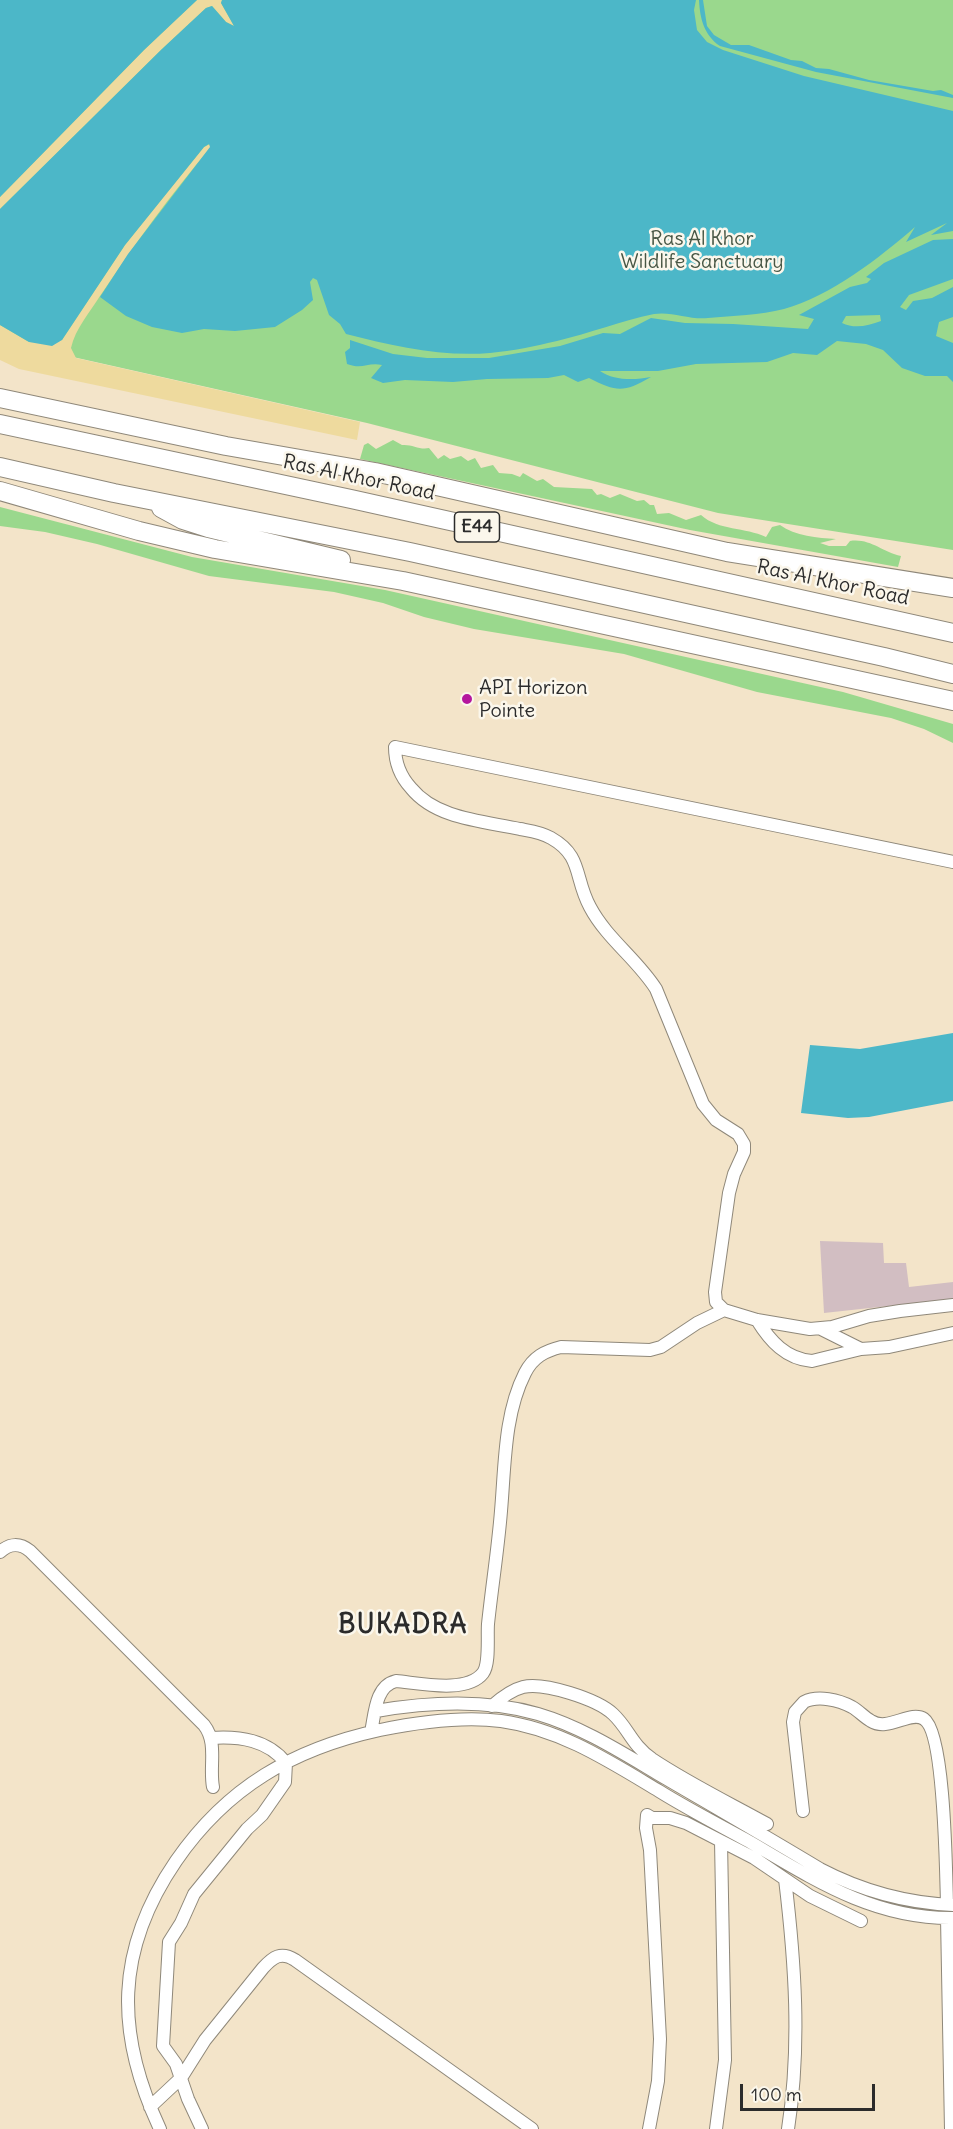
<!DOCTYPE html>
<style>
body{margin:0}
#map{position:relative;width:953px;height:2129px;overflow:hidden;background:#f3e4c9;font-family:Delius,sans-serif}
canvas{display:block}
.scale{position:absolute;left:740px;top:2084px;width:135px;height:27px;box-sizing:border-box;border:3px solid #2b2b2b;border-top:0;padding-left:8px;font-size:18px;line-height:21px;white-space:nowrap;color:#2b2b2b;-webkit-text-stroke:4px #fbf7ec;paint-order:stroke}
</style>
<div id="map">
<canvas width="953" height="2129"></canvas>
<div class="scale">100 m</div>
</div>
<script>
const context = document.querySelector('canvas').getContext('2d');
context.lineJoin = 'round';
function fillPath(path, color) { context.fillStyle = color; context.fill(path, 'evenodd'); }
function trace(path, color, width, dash) { context.strokeStyle = color; context.lineWidth = width; context.lineCap = dash ? 'butt' : 'round'; context.setLineDash(dash || []); context.stroke(path); }
function drawText(font, color, halo, rows, align = 'center') {
  context.font = font + ' Delius,sans-serif'; context.lineWidth = 5; context.setLineDash([]); context.textBaseline = 'middle'; context.strokeStyle = halo; context.fillStyle = color; for (const [text, x, y, turn = 0] of rows) {
    context.save(); context.translate(x, y); context.rotate((+turn || 0) * Math.PI / 180); context.textAlign = isNaN(turn) ? turn : align; if (halo) context.strokeText(text, 0, 0); context.fillText(text, 0, 0); context.restore();
  }
}
const industrial = new Path2D(`
 M820,1241l63,2 1,20h22l3,24 44,-5v17l-129,14z`);
const green = new Path2D(`
 M0,0h953v550l-235,-37 -351,-90 -343,-77 -24,-17z
 M393,440l9,5c10,-1 17,5 27,3l9,11 6,-4 6,4 11,-3 7,5 7,-3 6,10 12,-3 6,8 13,1 8,3 3,-4 14,8 6,-2 11,8 38,2 5,6 4,-1 9,4 10,-4 17,7 7,-1 6,5h4l3,9 12,-1 17,7 15,-5c18,16 44,12 65,22l6,-10 8,-2c15,11 38,13 56,14l-16,4 9,3h17l4,-5c20,-3 32,11 51,15l-3,11 -208,-37 -330,-71 4,-14 4,-2 8,6z
 M0,507l192,50 193,33 458,102 110,32v19l-29,-14 -33,-11 -134,-26 -133,-38 -150,-25 -50,-12 -41,-14 -49,-11 -125,-16 -112,-32 -52,-12 -45,-6z`);
const sand = new Path2D(`
 M197,0h25l-1,3 13,23 -8,-4 -14,-16 -6,2 -44,41 -162,160v-12l144,-147z
 M210,144l1,3c-40,47 -77,98 -111,149 -10,16 -25,33 -29,52l5,10 284,64 -3,18 -338,-71 -19,-9v-35l29,17 33,-2 63,-95 79,-98z`);
const water = new Path2D(`
 M0,0h197l-53,50 -144,147z
 M222,0h474l-2,10 3,20 10,12 16,8 81,26 149,35v120l-22,4 16,-12 -41,19 9,-15c-36,31 -84,69 -131,82 -24,6 -51,7 -76,9 -18,2 -37,-7 -54,-4 -33,7 -64,19 -97,27 -21,5 -45,10 -67,12 -49,4 -97,-7 -144,-19l-6,-10 -11,-9 -12,-35 -4,-2 -3,4 3,18 -11,10 -27,17 -40,4 -31,-2 -22,4 -30,-6 -26,-11 -26,-19 28,-43 82,-107 -1,-3 -5,3 -79,98 -63,95 -10,6 -23,-4 -29,-17v-116l162,-160 44,-41 6,-2 14,16 8,4 -13,-23z
 M699,0h4l4,26 7,9 17,10h18l42,15 11,1 14,7 13,1 40,11 64,11 8,-1 12,5v3l-137,-26 -96,-26c-16,-11 -20,-27 -21,-46z
 M953,239v40l-44,16 -9,12 6,3 7,-9 19,-3 21,-11v30l-14,5 -3,14 17,7v39l-6,-6h-22l-23,-8 -19,-18 -17,-6 -29,-3 -20,14 -24,-2 -26,9 -71,2 -38,7h-58c14,10 35,9 51,6 -28,16 -34,15 -62,1l-11,4 -14,-7 -16,3 -61,1 -34,3 -48,-2 -22,3 -12,-5 11,-13c-15,-3 -19,5 -35,-1l-2,-12 5,-4v-8l43,14 34,4h62l71,-12 43,-13 17,1 31,-16 34,5 48,1 75,5 6,-10 -15,-4 51,-28 17,-4 4,-4 -5,-2 18,-14 49,-23zM846,316l34,-1 1,6c-13,5 -27,8 -39,2z
 M953,1033v68l-84,16 -21,1 -47,-5 9,-68 50,4z`);
const minor = new Path2D(`
 M953,862l-558,-115c0,16 5,29 16,41 25,31 72,33 109,41 11,2 21,3 31,9 32,18 23,40 39,69 17,32 47,52 66,82l47,115 13,16 22,14 6,10v8l-10,22 -5,19 -14,99 1,10 8,8 33,10 53,9 22,-2 37,-11 31,-5 53,-6
 M757,1320c13,21 29,39 55,41l49,-12 28,-2 64,-14
 M821,1329l40,20
 M0,1552c10,-9 20,-9 30,-1l174,174c14,18 5,41 9,62
 M492,1706c9,-8 19,-16 31,-19 21,-5 74,12 90,27 16,15 18,30 39,45 36,24 77,44 115,65
 M376,1711c53,-9 110,-12 162,3 44,13 83,38 122,61 53,31 107,62 160,94 42,22 86,34 133,36
 M371,1732c4,-18 4,-46 25,-51 23,2 71,13 87,-8 7,-9 4,-37 5,-49 4,-38 10,-75 13,-113 4,-45 3,-97 24,-138 8,-16 20,-22 36,-26l89,3 11,-3 36,-24 27,-13
 M803,1811l-10,-89 2,-10 9,-10c14,-7 35,-2 48,5 7,4 12,10 19,14 17,11 39,-11 53,-2 21,14 22,156 23,185
 M785,1879c10,83 16,167 3,250
 M947,1918l4,211
 M150,2107l31,-29 24,-38 58,-72c10,-11 18,-17 32,-8l237,169
 M160,2129c-45,-96 -45,-179 16,-268 51,-74 117,-112 204,-131 39,-8 81,-14 121,-9 59,8 108,40 158,70 29,18 60,34 91,51 65,38 124,77 203,76
 M202,2129l-14,-30 -12,-35 -13,-18 6,-104 12,-19 13,-29 53,-65 15,-14 23,-33 1,-19c-18,-23 -46,-27 -75,-25
 M649,2129l9,-48 2,-42 -10,-189 -4,-22 1,-13 5,3h18l16,5 68,35 56,38 51,25
 M716,2129l9,-69 -4,-219`);
const highway = new Path2D(`
 M0,398l226,48 149,26 352,80 226,36
 M0,424l351,75 602,134
 M0,467l114,26 296,59 474,105 69,17
 M0,491l139,40 76,18 188,32 550,120
 M161,508l22,12 25,8 133,32`);
const markers = [
 [467,699,6,"#b5179e"]
];
const shields = [
 [477,527,45]
];
const shieldNames = [
 ["E44",477,527]
];
const parkNames = [
 ["Ras Al Khor",702,239],
 ["Wildlife Sanctuary",702,262]
];
const streetNames = [
 ["Ras Al Khor Road",359,478,12],
 ["Ras Al Khor Road",833,583,12]
];
const poiNames = [
 ["API Horizon",479,688],
 ["Pointe",479,711]
];
const districtNames = [
 ["BUKADRA",403,1626]
];
fillPath(industrial, '#d2bec2');
fillPath(green, '#9ad88d');
fillPath(sand, '#eeda9e');
fillPath(water, '#4cb7c8');
trace(minor, '#8f887a', 14);
trace(highway, '#8f887a', 20);
trace(minor, '#fff', 12);
trace(highway, '#fff', 18);
for (const [x, y, r, color] of markers) { const dot = new Path2D(); dot.arc(x, y, r, 0, 2 * Math.PI); context.fillStyle = color; context.fill(dot); trace(dot, '#fbf7ec', 2); }
for (const [x, y, w] of shields) { const box = new Path2D(); box.roundRect(x - w / 2, y - 15, w, 30, 4.5); context.fillStyle = '#fbf7ec'; context.fill(box); trace(box, '#2b2b2b', 1.5); }
drawText('bold 18px', '#2b2b2b', null, shieldNames);
drawText('20px', '#475644', '#fbf7ec', parkNames);
drawText('20px', '#2b2b2b', '#fbf7ec', streetNames);
drawText('20px', '#2b2b2b', '#fbf7ec', poiNames, 'left');
context.letterSpacing = '1.5px';
drawText('bold 26px', '#2b2b2b', '#fbf7ec', districtNames);
context.letterSpacing = '0px';
</script>
